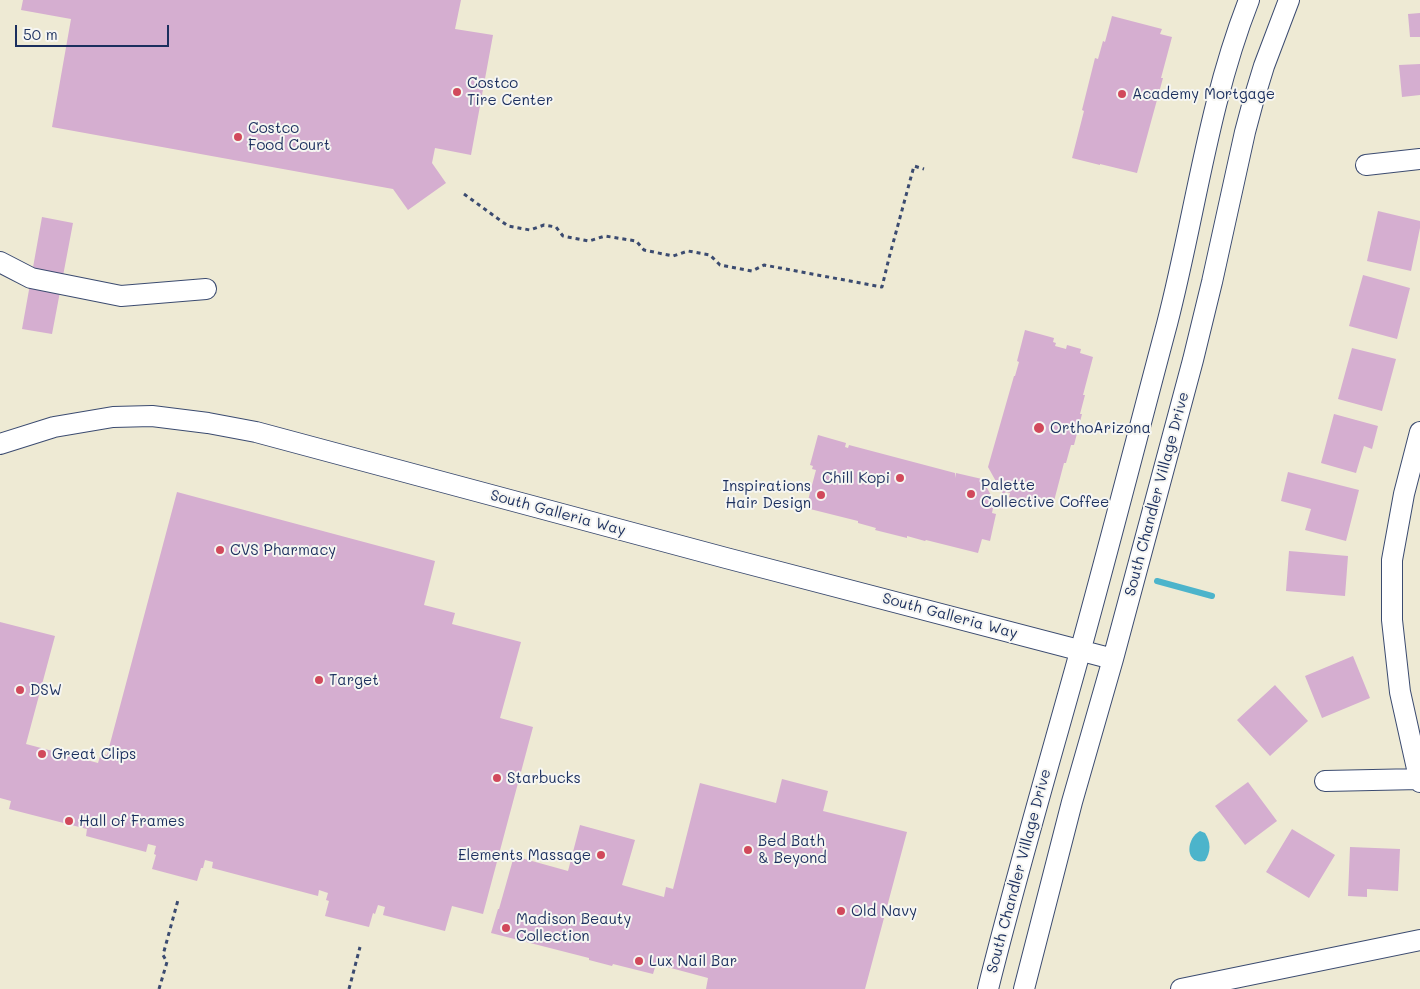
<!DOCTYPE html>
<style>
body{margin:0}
#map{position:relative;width:1420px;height:989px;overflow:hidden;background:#eeead4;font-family:Mali,sans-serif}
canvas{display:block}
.scale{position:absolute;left:15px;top:25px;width:154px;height:22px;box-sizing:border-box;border:2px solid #1b2f5e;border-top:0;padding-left:6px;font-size:15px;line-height:18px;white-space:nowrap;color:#1b2f5e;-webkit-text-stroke:4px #f6f6f2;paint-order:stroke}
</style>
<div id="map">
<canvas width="1420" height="989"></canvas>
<div class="scale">50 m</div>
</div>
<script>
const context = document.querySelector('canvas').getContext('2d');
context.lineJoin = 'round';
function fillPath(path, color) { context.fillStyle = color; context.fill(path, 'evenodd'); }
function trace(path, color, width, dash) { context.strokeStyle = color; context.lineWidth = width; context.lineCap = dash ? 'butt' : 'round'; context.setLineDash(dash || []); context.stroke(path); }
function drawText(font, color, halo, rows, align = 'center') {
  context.font = font + ' Mali,sans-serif'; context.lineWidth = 4; context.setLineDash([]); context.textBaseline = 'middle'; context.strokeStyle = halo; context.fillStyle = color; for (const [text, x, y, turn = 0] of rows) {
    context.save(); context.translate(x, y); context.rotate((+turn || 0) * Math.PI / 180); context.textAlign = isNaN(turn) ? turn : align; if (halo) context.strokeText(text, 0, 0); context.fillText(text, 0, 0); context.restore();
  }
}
const water = new Path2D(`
 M1200,831l5,2c6,9 6,19 0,28 -21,4 -19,-23 -5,-30z`);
const stream = new Path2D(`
 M1157,581l55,15`);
const building = new Path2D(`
 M23,0h438l-6,29 38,6 -22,120 -36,-7 -3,15 14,20 -38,27 -15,-21 -341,-62 19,-108 -50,-9z
 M1420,13v24h-10l-2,-23z
 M1112,16l50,13 -2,5 12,3 -11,41h2l-26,95 -37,-9v1l-28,-7 12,-47 -2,-1 13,-52 3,1 5,-18 2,1z
 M1420,64v31l-18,2 -3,-32z
 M1378,211l42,10v7l-9,43 -44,-10z
 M42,217l31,6 -21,111 -30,-5z
 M1363,275l47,13 -13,51 -48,-13z
 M1025,330l29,8 -1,4 3,1 -1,3 11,3 1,-4 14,4 -1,4 13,4 -10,38h2l-5,19h2l-8,31h-3l-5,18h-2l-10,38 -14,-3 -2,7 -29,-8 1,-4 -4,-1 -3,2 -15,-27 26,-91h1l4,-14 -2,-1z
 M1352,348l44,11 -14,52 -44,-12z
 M1334,414l44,12 -6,23 -8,-3 -8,27 -35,-10z
 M818,435l28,8 -1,4 3,1 1,-3 106,28v5l1,-5 26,6 15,27 -4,2 -1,5 4,1 -6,27 -8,-2 -4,14 -52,-13 -1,1 -18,-5v2l-32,-8 1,-2 -18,-5v-2l-52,-13 10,-38 -4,-1 1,-3 -3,-1z
 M1288,472l71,18 -13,51 -41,-11 6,-21 -30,-8z
 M177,492l258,69 -11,44 31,8 -3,11 69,18 -21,76 33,9 -50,187 -31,-8 -7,25 -62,-16 2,-8 -7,-2 -3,9 -2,-1 -4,14 -44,-11 4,-15 -3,-1 2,-7 -9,-3 -1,6 -106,-28 1,-6 -8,-2 -2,8h-2l-4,13 -45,-12 4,-14 -2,-1 2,-8 -8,-2 -2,8 -60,-16 1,-7 -78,-20 2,-8 -11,-3v-176l55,14 -29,108 72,19 3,-10 6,2z
 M1289,551l59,5 -3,40 -59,-5z
 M1353,656l17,42 -48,20 -17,-42z
 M1275,685l33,36 -38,35 -33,-36z
 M782,779l46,12 -5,20 84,21 -42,157h-159l2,-11 -52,-14 -3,10 -40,-10 -1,2 -23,-6v-2l-98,-25 7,-24h1l15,-53 54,15 12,-46 55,15 -13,45 42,12 2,-10 7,2 27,-106 76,20z
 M1248,782l29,39 -32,24 -30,-39z
 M1292,829l43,26 -26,43 -43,-26z
 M1350,847l50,2 -2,42 -31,-2v8l-19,-1z`);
const path = new Path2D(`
 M464,194l44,32 22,4 14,-5 12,2 7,9 26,5 16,-5 31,5 8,9 29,6 15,-5 22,4 10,10 32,6 12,-6 118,22 7,-29 25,-92 10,3
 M159,989l8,-27 -4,-7 15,-55
 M349,989l11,-42`);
const minor = new Path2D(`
 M1366,165l54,-6
 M0,262l31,16 90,18 85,-7
 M1420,432l-16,62 -12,66v60l8,72 20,90
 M0,444l54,-17 59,-10 39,-1 56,7 48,9 470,126 387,101
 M1325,781l95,-2
 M988,989c28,-113 61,-225 92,-337 30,-109 58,-219 87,-328 28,-108 41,-220 82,-324
 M1024,989l48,-187 41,-143 80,-299 19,-78 33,-150 8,-30 11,-36 25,-66
 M1181,989l239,-49`);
const markers = [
 [457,92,5,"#d1495b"],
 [1122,94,5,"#d1495b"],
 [238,137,5,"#d1495b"],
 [1039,428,6,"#d1495b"],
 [900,478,5,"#d1495b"],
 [971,494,5,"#d1495b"],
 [821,495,5,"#d1495b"],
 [220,550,5,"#d1495b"],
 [319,680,5,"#d1495b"],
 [20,690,5,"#d1495b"],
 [42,754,5,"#d1495b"],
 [497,778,5,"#d1495b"],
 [69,821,5,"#d1495b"],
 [748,850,5,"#d1495b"],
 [601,855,5,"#d1495b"],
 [841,911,5,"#d1495b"],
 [506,928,5,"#d1495b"],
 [639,961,5,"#d1495b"]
];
const poiNames = [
 ["Costco",467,83],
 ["Tire Center",467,100],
 ["Academy Mortgage",1132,94],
 ["Costco",248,128],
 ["Food Court",248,145],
 ["OrthoArizona",1050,428],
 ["Chill Kopi",890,478,"right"],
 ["Palette",981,485],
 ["Collective Coffee",981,502],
 ["Inspirations",811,486,"right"],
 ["Hair Design",811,503,"right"],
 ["CVS Pharmacy",230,550],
 ["Target",329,680],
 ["DSW",30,690],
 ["Great Clips",52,754],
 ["Starbucks",507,778],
 ["Hall of Frames",79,821],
 ["Bed Bath",758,841],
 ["& Beyond",758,858],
 ["Elements Massage",591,855,"right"],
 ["Old Navy",851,911],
 ["Madison Beauty",516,919],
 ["Collection",516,936],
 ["Lux Nail Bar",649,961]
];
const streetNames = [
 ["South Chandler Village Drive",1157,494,-75],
 ["South Galleria Way",558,513,15],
 ["South Galleria Way",950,616,15],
 ["South Chandler Village Drive",1019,871,-75]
];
fillPath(water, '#4cb4cb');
trace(stream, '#4cb4cb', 6);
fillPath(building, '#d5aed0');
trace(minor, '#3b4b70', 22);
trace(path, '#3b4b70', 3, [4, 4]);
trace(minor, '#fff', 20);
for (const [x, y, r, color] of markers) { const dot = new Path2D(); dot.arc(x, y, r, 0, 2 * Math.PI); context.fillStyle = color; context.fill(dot); trace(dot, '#f6f6f2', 2); }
drawText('15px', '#1b2f5e', '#f6f6f2', poiNames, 'left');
drawText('15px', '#1b2f5e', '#f6f6f2', streetNames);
</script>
